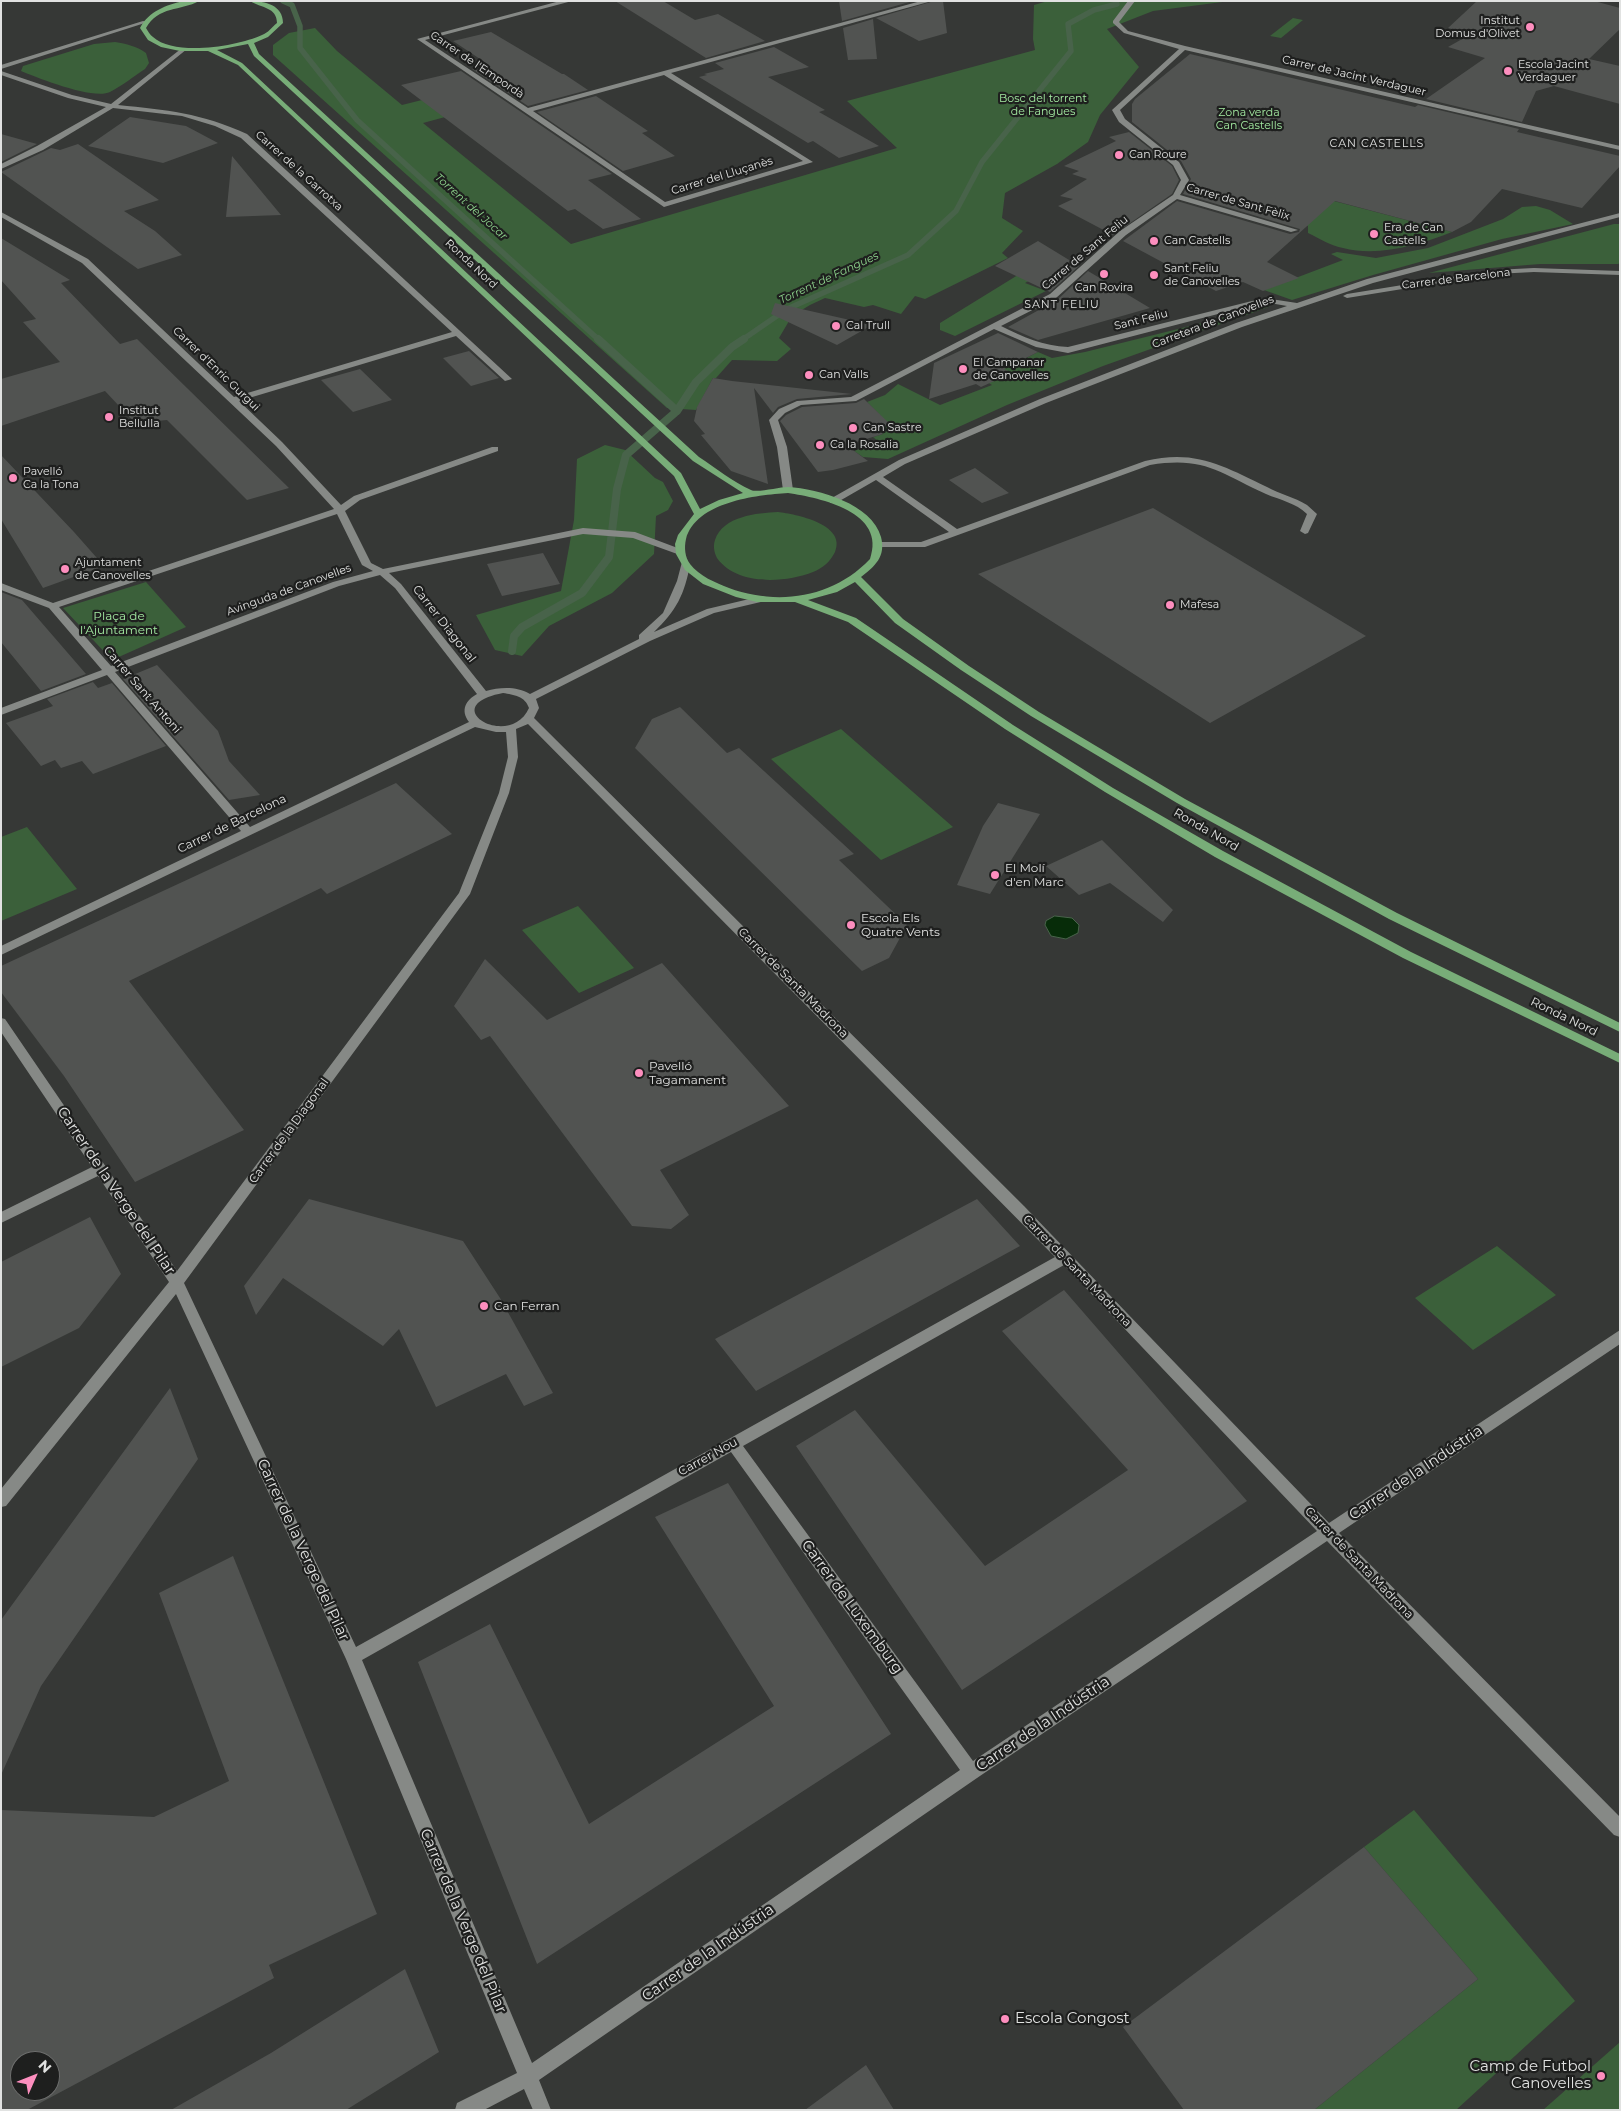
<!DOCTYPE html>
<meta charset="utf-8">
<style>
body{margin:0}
#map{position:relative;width:1621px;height:2111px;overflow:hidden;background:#363836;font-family:Montserrat,sans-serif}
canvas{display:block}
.frame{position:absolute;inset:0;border:2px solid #e1e2e1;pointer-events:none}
.north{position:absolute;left:10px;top:2051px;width:50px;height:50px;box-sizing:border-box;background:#1e1f1e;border:1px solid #6c6d6c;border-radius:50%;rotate:46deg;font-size:14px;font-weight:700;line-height:20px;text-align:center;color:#e1e2e1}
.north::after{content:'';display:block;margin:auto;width:18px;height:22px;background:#fd8ebe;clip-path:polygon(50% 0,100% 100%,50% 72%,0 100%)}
</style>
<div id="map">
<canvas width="1621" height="2111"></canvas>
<div class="frame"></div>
<div class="north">N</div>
</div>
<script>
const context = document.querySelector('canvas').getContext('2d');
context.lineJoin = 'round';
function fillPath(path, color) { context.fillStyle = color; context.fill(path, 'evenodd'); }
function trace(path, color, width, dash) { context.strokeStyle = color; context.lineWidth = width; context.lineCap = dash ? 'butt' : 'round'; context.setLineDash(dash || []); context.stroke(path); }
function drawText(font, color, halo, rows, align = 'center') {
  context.font = font + ' Montserrat,sans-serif'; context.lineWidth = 4.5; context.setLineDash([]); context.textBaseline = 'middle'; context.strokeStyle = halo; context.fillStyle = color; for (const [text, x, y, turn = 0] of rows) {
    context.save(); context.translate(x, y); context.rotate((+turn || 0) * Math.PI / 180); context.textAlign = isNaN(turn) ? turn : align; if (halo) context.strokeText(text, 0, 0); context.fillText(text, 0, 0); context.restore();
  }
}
const green = new Path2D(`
 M1048,1h182l-77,10 -46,18 32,38 -39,48 -12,27 -31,22 -52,29 -3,25 21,13 -21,22 6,5 -83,41 -10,-3 -14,18 -28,-9 -9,2 -39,-9 -15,7 -23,14 2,2 -10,17 12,11 -14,12 -45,-1 -16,18h-3l-17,32 -29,-2 -394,-353v-10l16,-12 26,-5 22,23 65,54 68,-17 23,16 -70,19 148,121 326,-96 -50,-47 188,-51 -2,-11 1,-34z
 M1293,18l10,2 -22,18 -11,-2z
 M115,42c12,2 21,4 31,11l3,10 -4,6c-11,7 -23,17 -35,23 -17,8 -72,-14 -89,-21l2,-5 71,-22z
 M1212,169l240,63c-34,13 -73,25 -109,16 -12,-2 -24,-10 -35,-15v-7l-10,-9z
 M1536,206l14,4 23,14 -71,15 -129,36 -81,25 -28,-10 79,-30 -12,-6 6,-2 39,6 52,-10 75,-29 19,-12z
 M1614,224h6v39l-2,1h-78l-111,9z
 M1026,270l17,3 -18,10 21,8 -91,45 -15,-6v-7z
 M1271,306l-168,60 -96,39 -119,54 -25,-2 -9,-6 25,-9 -6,-5 10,-3 -6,-6 13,-3 -23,-23 18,-7 13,-11 42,21 52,-20 -5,-3 -17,-28 46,9 22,-11 14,6 33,-6z
 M605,445l20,5 30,28 8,4 10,19 -5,9 -12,6 -2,38 -42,39 -63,33 -27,30 -27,-6 -19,-35 85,-24 13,-71 3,-61z
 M778,512c17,2 69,12 57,40 -5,10 -12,16 -22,20 -28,11 -76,14 -96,-14 -3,-6 -4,-12 -2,-18 8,-24 42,-27 63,-28z
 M146,582l40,45 -74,33 -49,-52z
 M841,729l112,98 -72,33 -110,-101z
 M27,827l50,62 -76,32v-84z
 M578,906l56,62 -55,25 -57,-63z
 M1497,1246l59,49 -83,55 -58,-52z
 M1414,1810l161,191 -119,109h-142l164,-131 -114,-132z
 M1620,2042v68h-77z`);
const water = new Path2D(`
 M1055,916l17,2 7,7 -1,8 -12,6 -15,-3 -6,-11 1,-4z`);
const streamFar1 = new Path2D(`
 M283,1l9,4 8,21v22l57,72 242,220
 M742,340l45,-31 121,-54 48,-44 26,-49 89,-111 -3,-27 26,-14 23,-6`);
const stream = new Path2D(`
 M598,339l79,72
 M512,651l2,-15 8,-9 60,-34 27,-36 8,-68 9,-34 51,-44 19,-29 36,-35 12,-8`);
const building = new Path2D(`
 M615,1h48l32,19 23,-6 47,27 -59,17z
 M839,1h74l-71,20z
 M934,1h9l4,32 -28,8 -43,-23z
 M1477,1h117l26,7v21l-31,30 31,7v38l-66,-18 -18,5 -14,31 -96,-23 59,-41 -37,-11 23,-13 -23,-6z
 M873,19l4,40 -29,1 -5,-32z
 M491,32l71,42h2l24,16 -60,16 -56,-37 17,-4 -36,-24z
 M774,47l35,20 -41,10 57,33 -6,2 60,34 -40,12 -26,-17 -5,2 -109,-66 8,-2 -3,-1 20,-5 -9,-6z
 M1190,54l225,53 3,-2 101,24 -2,3 103,24v10l-38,42 -80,-19 -31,33 -19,10 -117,-31 -68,61 32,16 -36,13 -20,-9 -27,9 -93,-50 54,-40 113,33 9,-2 1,-3 -117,-35 8,-15 -10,-18 -49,-39v-18l3,-5z
 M461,71l151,103 -24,6 53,39 -38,10 -28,-20 -7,2 -167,-126z
 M596,96l52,35 -6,2 33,23 -52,15 -86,-59z
 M130,117l56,9 32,17 -55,20 -75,-17z
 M1129,132l43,34 7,14 -7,14 -59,41 -55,-29 15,-7 -13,-3 27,-17 -15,-5 7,-3 -15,-5 52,-25 -7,-4z
 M1,134l36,10 -36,18z
 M78,144l81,56 -35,11 31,20 27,24 -44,14 -137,-97 50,-24 9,2z
 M232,156l49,59 -55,2z
 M1,238l69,42 -9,3 59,61 17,-5 152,149 -42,12 -80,-80 -32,3 -30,-32 -104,35v-47l59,-17 -37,-40 13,-3 -35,-39z
 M1038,241l41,25 -29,26 -55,-26z
 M1088,271l62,37 -112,32 -30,-13 49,-27z
 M775,303l97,22 -35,20 -66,-31z
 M998,333l40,19 -34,17 8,4 -31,14 -5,-3 -47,15 5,-36z
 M469,351l30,27 -28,8 -28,-28z
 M360,369l32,31 -39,12 -32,-32z
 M713,378l19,3 120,13 -55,5 -19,8 -5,6 -19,-25 14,96 -37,-13 -30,-36 4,-1 -11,-13 3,-14z
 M864,399l27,26 -14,3 6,6 -37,11 22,16 -35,9 -15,2 -38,-51 6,-6 16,-8 54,-4z
 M1,455l73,77 30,34 -61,22 -42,-69z
 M975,468l34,25 -27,10 -33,-23z
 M1153,508l213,128 -156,87 -232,-149z
 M543,553l17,31 -58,12 -15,-32z
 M1,592l21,8 64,74 -45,17 -40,-49z
 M157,665l61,66 11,30 31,34 -31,5 -106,-121z
 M93,682l5,6 14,-5 54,63 -73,28 -11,-13 -21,7 -6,-8 -14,6 -35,-43 47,-17 -6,-7z
 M680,707l47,46 12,-5 115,106 -15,6 68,65 -18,33 -27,13 -227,-223 17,-29z
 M396,783l56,51 -125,60 -6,-6 -192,93 115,149 -109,52 -71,-106 -63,-84v-26z
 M998,803l42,11 -50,80 -33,-9 26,-59z
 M1102,840l71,70 -10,12 -53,-39 -31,12 -33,-29z
 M485,959l62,61 115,-57 127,143 -129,64 29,45 -18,14 -39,-3 -142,-190 -9,4 -27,-34z
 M309,1199l154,42 37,57 53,95 -29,13 -18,-32 -70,33 -37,-78 -16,17 -100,-68 -27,37 -12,-29z
 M977,1199l43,47 -264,145 -41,-52z
 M90,1217l31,57 -42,54 -78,39v-105z
 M1064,1290l183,211 -285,189 -166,-244 59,-36 130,156 143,-96 -126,-139z
 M170,1388l28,71 -157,227 -40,89v-155z
 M728,1483l163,251 -354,230 -119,-302 72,-38 99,200 185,-118 -119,-189z
 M233,1556l144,358 -108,51 5,13 -247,132h-26v-300l153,7 75,-36 -70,-188zM20,2061h30v30h-30z
 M1364,1847l114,132 -164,131h-130l-61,-83z
 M405,1969l34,83 -93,58h-175l100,-57z
 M866,2065l28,45h-89z`);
const minor = new Path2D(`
 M560,1h12l-147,39 103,68 393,-107h11l-261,72 142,89 -149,45 -247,-168zM664,75l139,86 -138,41 -132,-91z
 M1128,1h7l-16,21 9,9 57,15 435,100v4l-435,-100 -65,60 5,9 54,43 10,18 -9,15 118,35 -7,2 -114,-33 -51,36 -70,63 -55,28c22,11 42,20 67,21l196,-49 33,5 70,-24 253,-66v4l-247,66 -131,44 -196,76 -141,61 -22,13 74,52 188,-68c51,-12 78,5 122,26 13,7 27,10 40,18l10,9 -9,19 -3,1 -5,-3 7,-17c-11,-11 -27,-14 -41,-20 -47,-21 -61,-38 -116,-29l-225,82h-51v-4l3,-1h44l28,-10 -73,-52 -40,23h-6v-4l69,-39 141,-61 196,-76 51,-17 -23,-4 -196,51 -32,-6 -42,-18 -138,72 -55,4 -16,8 -7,7 9,27 6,43 -5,3 -5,-3 -6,-43 -8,-27 10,-11 18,-8 54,-4 199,-103 70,-63 53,-36 8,-15 -8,-15 -54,-43 -7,-12 67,-61 -55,-16 -11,-10v-2z
 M143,21l5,1 -147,47v-4z
 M182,48l5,1 -69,56c49,5 83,8 129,29l265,245 -7,2 -49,-45 -217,65 43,41 59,63 13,-9 138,-49h6v4l-138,49 -15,11 26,52 12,6 200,-41 52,4 48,18 2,2 -5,3 -47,-17 -50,-4 -194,39 12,11 85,107c14,-4 31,-5 44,3l109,-55v-4l24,-22 14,-32 5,-19 3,-1 5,3c-5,30 -14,47 -36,68l53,-23 55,-13 3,1v4l-51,12 -64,28 -114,58 3,9 -5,10 490,488 305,317 291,-193v14l-281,189 281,284v20l-6,-2 -287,-294 -350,237 -438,302 12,30h-18l-9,-21 -40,21h-29l2,-7 60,-30 -171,-414 -170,-365 -170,212 -5,1v-18l168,-207 -71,-106 -97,47v-11l91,-45 -91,-135v-14l4,1 172,252 282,-378 40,-100 9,-36 -2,-25h-10l-21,-5 -474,228v-9l240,-115 -134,-156 -106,40v-7l101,-38 -53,-62 -48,-18v-7l52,20 281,-94 -58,-63 -194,-183 -81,-46v-5l87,47 146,138 218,-65 -211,-194 -26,-12 -33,-10 -69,-8 -70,42 -42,19v-5l36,-18 69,-39 -38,-9 -67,-23v-4l71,24 39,9zM337,514l25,51 11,6 -40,11 -222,84 -52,-59zM380,575l15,13 82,106c-11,6 -17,16 -8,28l-219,105 -135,-155 224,-86zM503,693c11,2 22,3 26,15 -19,43 -95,-2 -26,-15zM528,724l527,533 -699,390 -172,-364 286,-389 39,-101 9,-36 -2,-28zM1064,1265l253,266 -344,230 -230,-315zM731,1452l229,318 -428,293 -170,-403z
 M1534,268l86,3v4l-86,-3 -39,2 -148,24 -4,-2 4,-2 148,-24z`);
const major = new Path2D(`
 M184,1h15c-18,10 -41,5 -53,27 2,3 4,7 7,9 22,20 85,9 109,-2 6,-2 10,-8 15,-12 0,-16 -16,-15 -27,-22 15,0 33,4 33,22l-15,14 -14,6 5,11 440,403c17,11 34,25 52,33 7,3 28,-3 37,-3 31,2 84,17 93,50 5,20 -6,29 -20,40l42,42 66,47 70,46 146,87 212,114 223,110v9l-231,-113 -212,-116 -146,-87 -70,-46 -66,-47 -40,-41 -18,10 -29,8 48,18 157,107 100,63 110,63 188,101 209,102v9l-217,-105 -188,-101 -110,-65 -100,-63 -157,-107 -53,-20h-38l-21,-5 -33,-13 -18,-14 -9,-16 -1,-10 3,-9 16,-21 -20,-38 -436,-411 -30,-14h-28l-19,-4 -13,-7 -8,-12c9,-17 26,-23 44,-27zM248,44l6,12 439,405 50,32 -24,7 -19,9 -19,-36 -439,-410 -25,-13zM788,493c33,5 99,19 82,66 -37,39 -92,47 -141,29 -13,-5 -30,-12 -39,-24 -5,-7 -6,-16 -4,-25 10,-37 70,-44 102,-46z`);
const markers = [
 [1530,27,5,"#fd8ebe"],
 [1508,71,5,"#fd8ebe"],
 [1119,155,5,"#fd8ebe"],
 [1374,234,5,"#fd8ebe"],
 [1154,241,5,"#fd8ebe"],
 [1104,274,5,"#fd8ebe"],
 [1154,275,5,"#fd8ebe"],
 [836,326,5,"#fd8ebe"],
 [963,369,5,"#fd8ebe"],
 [809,375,5,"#fd8ebe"],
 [109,417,5,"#fd8ebe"],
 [853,428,5,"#fd8ebe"],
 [820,445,5,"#fd8ebe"],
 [13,478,5,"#fd8ebe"],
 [65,569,5,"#fd8ebe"],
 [1170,605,5,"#fd8ebe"],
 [995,875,5,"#fd8ebe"],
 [851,925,5,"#fd8ebe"],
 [639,1073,5,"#fd8ebe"],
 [484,1306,5,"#fd8ebe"],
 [1005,2019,5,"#fd8ebe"],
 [1601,2076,5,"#fd8ebe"]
];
const farPoinames = [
 ["Institut",1520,21,"right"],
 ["Domus d'Olivet",1520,34,"right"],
 ["Escola Jacint",1518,65],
 ["Verdaguer",1518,78],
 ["Can Roure",1129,155],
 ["Era de Can",1384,228],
 ["Castells",1384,241],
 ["Can Castells",1164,241],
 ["Sant Feliu",1164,269],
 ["de Canovelles",1164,282],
 ["Can Rovira",1104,288,"center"],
 ["Cal Trull",846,326],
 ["El Campanar",973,363],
 ["de Canovelles",973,376],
 ["Can Valls",819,375],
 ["Institut",119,411],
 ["Bellulla",119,424],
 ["Can Sastre",863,428],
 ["Ca la Rosalia",830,445],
 ["Pavelló",23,472],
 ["Ca la Tona",23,485],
 ["Ajuntament",75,563],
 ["de Canovelles",75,576],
 ["Mafesa",1180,605]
];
const farStreetnames = [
 ["Carrer de l'Empordà",477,65,34],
 ["Carrer de Jacint Verdaguer",1354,76,13],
 ["Carrer de la Garrotxa",299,171,42],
 ["Carrer del Lluçanès",722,176,-17],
 ["Carrer de Sant Fèlix",1238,202,16],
 ["Carrer de Sant Feliu",1085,253,-40],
 ["Ronda Nord",471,264,43],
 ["Carrer de Barcelona",1456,279,-7],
 ["Sant Feliu",1141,320,-14],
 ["Carretera de Canovelles",1213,322,-21],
 ["Carrer d'Enric Gurgui",216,369,44],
 ["Avinguda de Canovelles",289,590,-20]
];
const farParknames = [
 ["Bosc del torrent",1043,99],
 ["de Fangues",1043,112],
 ["Zona verda",1249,113],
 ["Can Castells",1249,126]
];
const farNeighbourhoodnames = [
 ["CAN CASTELLS",1377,144],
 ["SANT FELIU",1062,305]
];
const farWaternames = [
 ["Torrent del Jocar",471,207,42],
 ["Torrent de Fangues",829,278,-25]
];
const parkNames = [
 ["Plaça de",119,616],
 ["l'Ajuntament",119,630]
];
const streetNames = [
 ["Carrer Diagonal",444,624,52],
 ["Carrer Sant Antoni",142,690,49],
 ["Carrer de Barcelona",232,824,-26],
 ["Ronda Nord",1206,830,30],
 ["Carrer de Santa Madrona",793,983,45],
 ["Ronda Nord",1564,1017,26],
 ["Carrer de la Diagonal",289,1131,-54],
 ["Carrer de Santa Madrona",1077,1271,46],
 ["Carrer Nou",708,1457,-29],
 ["Carrer de Santa Madrona",1359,1563,46]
];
const poiNames = [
 ["El Molí",1005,868],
 ["d'en Marc",1005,882],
 ["Escola Els",861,918],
 ["Quatre Vents",861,932],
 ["Pavelló",649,1066],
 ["Tagamanent",649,1080],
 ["Can Ferran",494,1306]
];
const nearStreetnames = [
 ["Carrer de la Verge del Pilar",116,1191,56],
 ["Carrer de la Indústria",1416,1473,-34],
 ["Carrer de la Verge del Pilar",303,1550,65],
 ["Carrer de Luxemburg",852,1607,54],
 ["Carrer de la Indústria",1043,1724,-34],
 ["Carrer de la Verge del Pilar",463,1921,67],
 ["Carrer de la Indústria",708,1953,-35]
];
const nearPoinames = [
 ["Escola Congost",1015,2019],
 ["Camp de Futbol",1591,2067,"right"],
 ["Canovelles",1591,2084,"right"]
];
fillPath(green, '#3b603a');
fillPath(water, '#072c09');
trace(water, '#48634a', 1);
trace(streamFar1, '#48634a', 5.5);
trace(stream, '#48634a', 8);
fillPath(building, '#515351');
fillPath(minor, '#868986');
fillPath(major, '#78ad78');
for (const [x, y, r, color] of markers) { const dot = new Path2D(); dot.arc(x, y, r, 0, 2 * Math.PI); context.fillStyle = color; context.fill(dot); trace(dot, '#1e1f1e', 2); }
drawText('11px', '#e1e2e1', '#1e1f1e', farPoinames, 'left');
drawText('11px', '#e1e2e1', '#1e1f1e', farStreetnames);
drawText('11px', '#a4eba2', '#1e1f1e', farParknames);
context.letterSpacing = '1px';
drawText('11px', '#e1e2e1', '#1e1f1e', farNeighbourhoodnames);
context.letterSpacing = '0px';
drawText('italic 11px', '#8ed48d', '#1e1f1e', farWaternames);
drawText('12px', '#a4eba2', '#1e1f1e', parkNames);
drawText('12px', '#e1e2e1', '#1e1f1e', streetNames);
drawText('12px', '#e1e2e1', '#1e1f1e', poiNames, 'left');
drawText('15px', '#e1e2e1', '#1e1f1e', nearStreetnames);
drawText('15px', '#e1e2e1', '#1e1f1e', nearPoinames, 'left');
</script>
